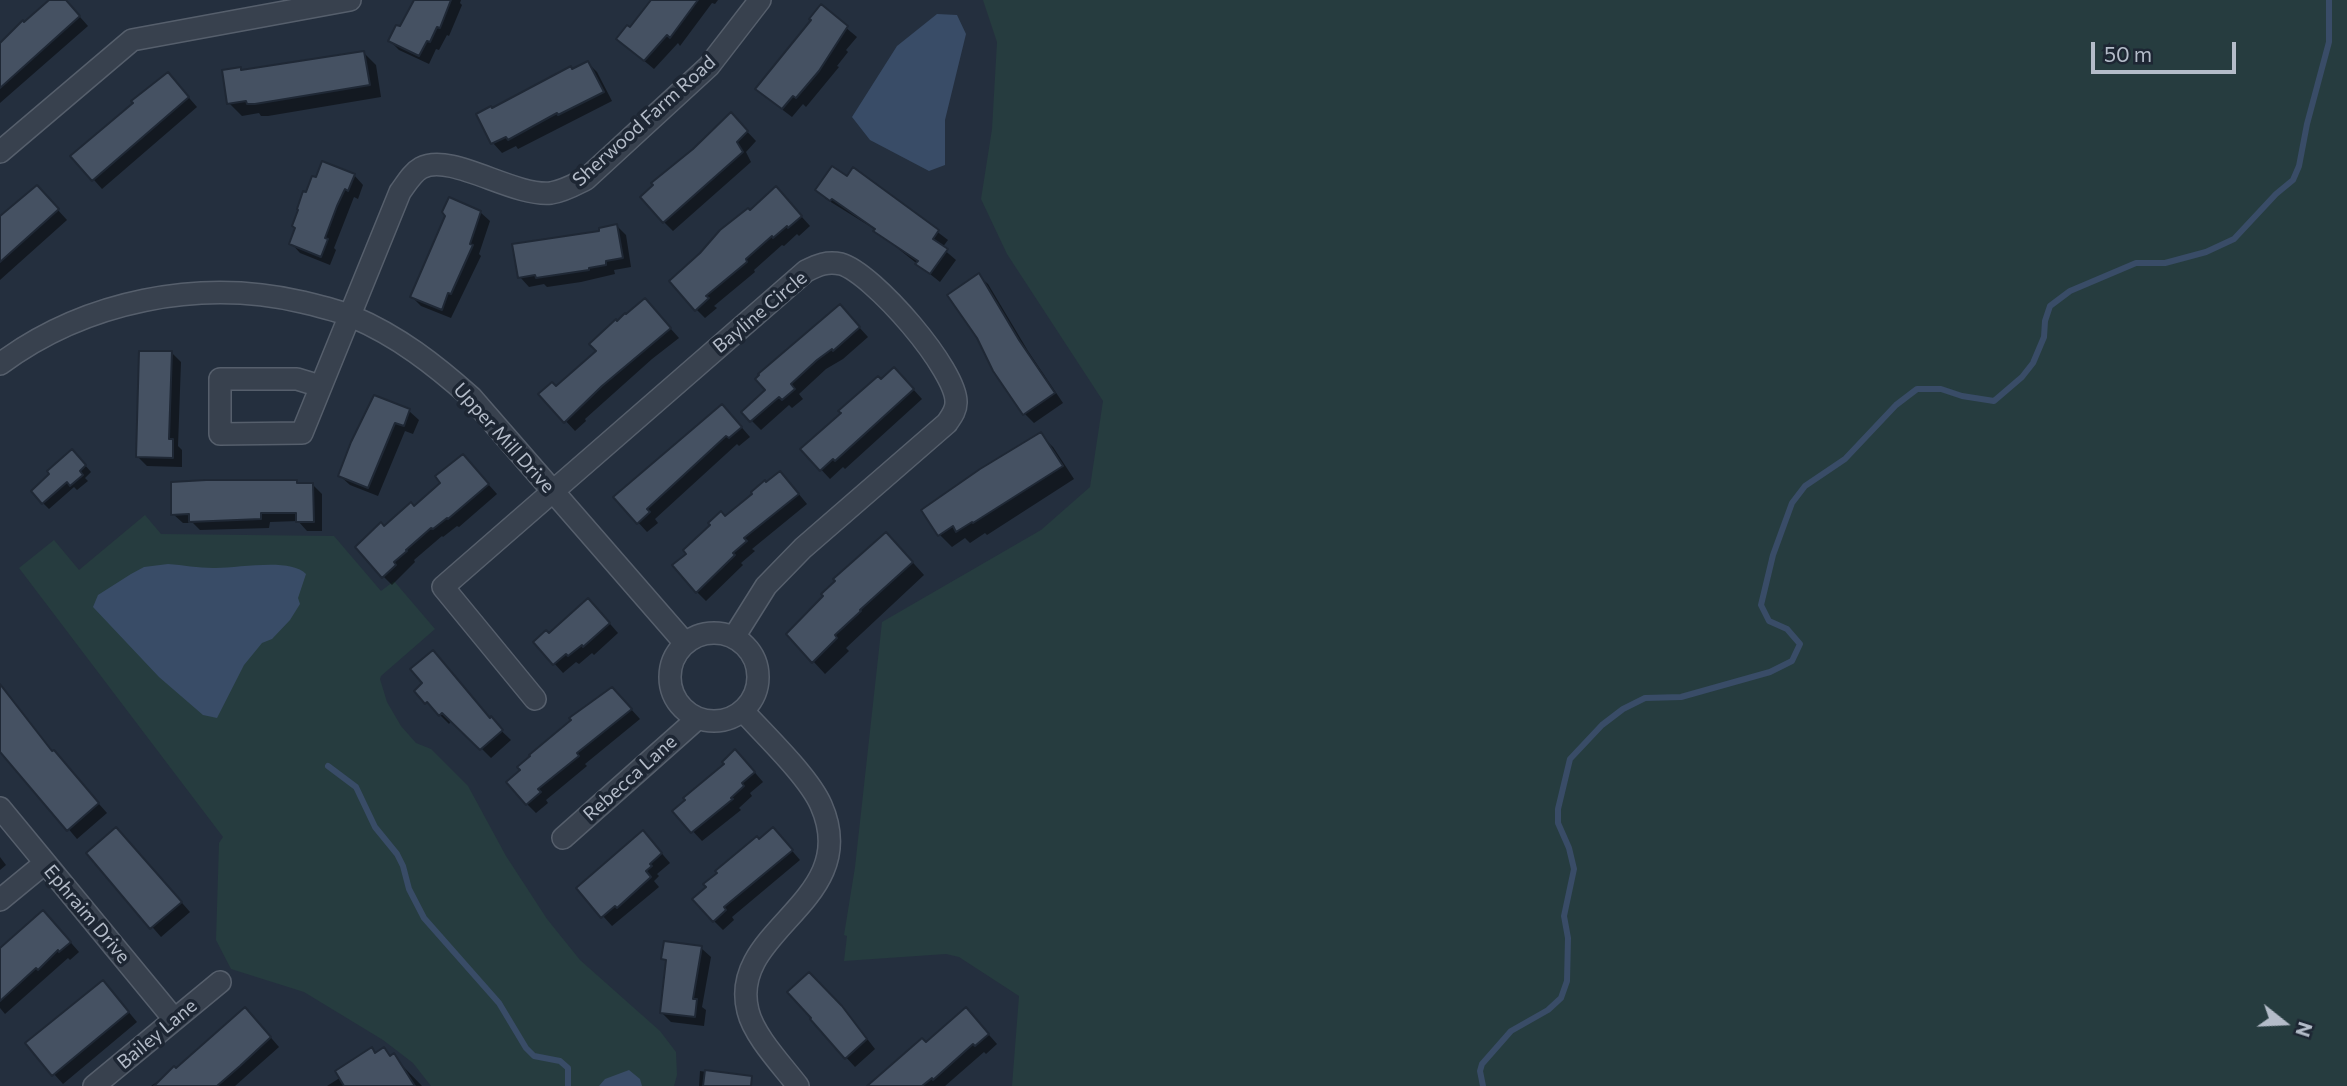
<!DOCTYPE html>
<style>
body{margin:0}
#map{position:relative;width:2347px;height:1086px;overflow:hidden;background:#242f3e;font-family:Commissioner,sans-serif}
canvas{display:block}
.north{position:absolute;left:2249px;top:988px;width:70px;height:70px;-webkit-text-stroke:5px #1d2633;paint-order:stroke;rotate:108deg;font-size:19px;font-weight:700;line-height:28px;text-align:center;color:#b4bcc9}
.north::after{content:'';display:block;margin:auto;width:24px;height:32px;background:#b4bcc9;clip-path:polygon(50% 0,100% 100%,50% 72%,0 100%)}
.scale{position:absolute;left:2091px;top:42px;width:145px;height:32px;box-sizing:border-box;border:4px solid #b4bcc9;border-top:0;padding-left:9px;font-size:21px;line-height:24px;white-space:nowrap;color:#b4bcc9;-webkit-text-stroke:5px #1d2633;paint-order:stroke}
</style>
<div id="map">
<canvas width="2347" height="1086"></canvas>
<div class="north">N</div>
<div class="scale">50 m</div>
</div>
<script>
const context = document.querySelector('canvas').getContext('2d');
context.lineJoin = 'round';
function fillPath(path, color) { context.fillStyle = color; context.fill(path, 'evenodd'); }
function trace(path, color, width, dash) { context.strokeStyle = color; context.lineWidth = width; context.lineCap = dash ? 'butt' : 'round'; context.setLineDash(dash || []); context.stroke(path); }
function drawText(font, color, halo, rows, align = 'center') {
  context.font = font + ' Commissioner,sans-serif'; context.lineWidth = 7; context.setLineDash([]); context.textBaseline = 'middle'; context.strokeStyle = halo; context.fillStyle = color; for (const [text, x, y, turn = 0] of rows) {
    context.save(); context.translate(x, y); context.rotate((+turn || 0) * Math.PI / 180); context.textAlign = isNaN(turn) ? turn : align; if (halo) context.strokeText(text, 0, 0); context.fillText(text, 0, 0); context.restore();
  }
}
const green = new Path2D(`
 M983,0h1364v1086h-1335l7,-90 -60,-39 -13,-3 -102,7 3,-25 -3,-1 11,-68 27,-245 159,-92 49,-43 13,-86 -96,-147 -26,-55 11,-70 5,-87z
 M145,515l16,19 173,2 47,55 13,-10 41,48 -54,47 -1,3 7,23 14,24 15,17 15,6 37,37 38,70 41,63 33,41 80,71 16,21 1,23 -3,11h-243l-18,-23 -30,-23 -79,-48 -73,-23 -15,-29 3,-97 4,-6 -204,-269 35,-28 25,30z`);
const water = new Path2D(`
 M937,14l20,1 9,19 -21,86v45l-16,6 -59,-31 -18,-23 45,-71z
 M168,564c15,1 30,4 45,4 22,1 77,-11 93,6l-8,24 2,6 -10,16 -18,19 -10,4 -18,22 -27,53 -14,-3 -44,-38 -66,-70 5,-12 33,-21 13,-7z
 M629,1070l11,9 2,7h-43l6,-7z`);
const shadow = new Path2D(`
 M52,0h13l23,26 -88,77v-58z
 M415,0h46l-1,3 2,2 -13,31 -2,-1 -8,15 -3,-1 -7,15 -30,-14 -9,-9 10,-12z
 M654,0h64l-3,4 -3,-1 -32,43 -2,-3 -24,26 -36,-30 13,-9z
 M821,7l36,30 -11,13 2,2 -11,14 2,1 -33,40 -3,-3 -11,13 -25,-19z
 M364,53l12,12 5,32 -113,19h-7l-2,-3 -17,3 -13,-13 14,-31z
 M588,63l9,9 15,29 -94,48 -2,-3 -14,7 -9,-10 -15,-28z
 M177,84l20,23 -95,82 -29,-33z
 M740,124l16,17 -10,11 5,10 -78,69 -9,-9z
 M354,175l9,10 -5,14 -4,-2 -20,51 2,2 -6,15 -30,-12 -9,-10 16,-49z
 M847,178l59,30 42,32 -6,8 14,12 -16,22 -69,-55 -45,-28 -9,-9z
 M46,197l21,23 -67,60v-61z
 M785,198l25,28 -11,10 -2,-2 -13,12 -2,-1 -28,25 1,2 -41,34 3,2 -12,10 -9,-9 52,-98z
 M480,212l10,9 -11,33 2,2 -30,62 -30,-12 -9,-9z
 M617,226l9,9 5,32 -17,3 1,4 -34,8 -34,5 -3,-3 -15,3 -9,-10z
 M978,275l10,9 40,67 35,52 -29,20 -9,-9z
 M654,310l25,28 -27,21 -67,60 1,2 -11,10 -34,-37 15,-5z
 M849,316l19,21 -25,22 -17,10 -27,25 4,5 -11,9 -3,-3 -28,25 -18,-18z
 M172,353l9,9 -3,84 4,4v17l-35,-1 -9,-9z
 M904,379l18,20 -77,70 -2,-2 -13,12 -28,-30 79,-68z
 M409,411l10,9 -6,14 -8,-3 -27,65 -28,-11 -10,-9 13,-33z
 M731,415l19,22 -11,9 -2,-2 -82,75 3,4 -11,9 -32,-35z
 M1040,434l13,13 21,32 -87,56 -2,-2 -15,10 -5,-5 -13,9 -13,-13z
 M78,457l13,15 -6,6 3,3 -11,9 -3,-3 -25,22 -6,-6z
 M472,466l25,28 -38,33 -2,-1 -14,11 -1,-1 -28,24 1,2 -23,23 -9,-9 2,-48 29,-20 29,-25z
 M296,482l4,3h13l9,9v37h-15l-9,-10 -28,1 -1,6 -69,2 -7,-7h-10l-10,-9z
 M789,482l18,22 -55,45 3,2 -14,12 2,2 -37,36 -9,-9 28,-74 30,-24z
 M898,546l26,29 -78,73 3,3 -24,23 -37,-40z
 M597,609l21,24 -24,22 -2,-2 -13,11 -3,-2 -13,11 -28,-31z
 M0,685l53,67 54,61 -30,26 -77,-91z
 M416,691l74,29 21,20 -20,18 -25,-25 -2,2 -13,-14 -2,3z
 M621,698l19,21 -55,45 2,2 -41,34 2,3 -12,10 -9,-9 -5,-34z
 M745,761l18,21 -13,11 2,3 -13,12 2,2 -39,31 -28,-30 52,-47z
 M125,838l65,74 -29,25 -73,-84z
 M782,839l18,21 -68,57 2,3 -11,10 -9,-9 45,-80z
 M652,842l18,21 -13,11 2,2 -5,5 5,6 -47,39 -9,-10z
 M0,857l6,8 -6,5z
 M52,921l27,31 -9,8 -2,-2 -63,56 -5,-6v-59z
 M701,948l10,9 -9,50 4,3 -2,16 -33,-4 -10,-10 7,-49 -5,-5z
 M809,975l42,43 24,31 -20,18 -43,-47z
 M112,992l25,30 -74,62 -9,-10z
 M254,1018l25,29 -44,39h-84z
 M975,1019l22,25 -11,10 -2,-2 -39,34h-76l58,-41z
 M384,1050l7,7 2,-1 29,30h-95z
 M700,1071l34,5 9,10h-44z`);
const stream = new Path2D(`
 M328,766l28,21 19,40 22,27 6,12 6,23 15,29 75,85 27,45 8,8 26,5 8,7v18
 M1483,1086l-3,-15 2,-7 29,-33 37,-21 13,-12 6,-17 1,-43 -4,-22 10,-47 -5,-21 -11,-25v-14l12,-50 32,-34 21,-16 22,-11 36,-1 89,-25 22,-11 8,-17 -13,-15 -18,-8 -8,-16 12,-50 19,-52 13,-17 40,-27 51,-54 21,-16h24l21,7 32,5 28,-24 11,-14 11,-26 1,-16 5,-15 20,-15 66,-28h29l41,-11 28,-13 42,-45 17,-14 6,-14 8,-42 22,-82v-42`);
const building = new Path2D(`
 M49,0h17l14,16 -80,72v-45l23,-23 1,2z
 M414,0h37l-11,28 -3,-1 -7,15 -3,-1 -8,15 -31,-15 8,-16 4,1z
 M651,0h47l-28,38 -3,-3 -23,26 -28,-22 11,-14 3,2z
 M821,4l27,22 -29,45 -23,27 -3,-2 -11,13 -27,-20 56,-69 -2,-1z
 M364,51l6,34 -115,19h-8l-1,-3 -19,3 -5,-34 19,-3v3z
 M588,61l16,31 -46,23 -1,-2 -49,27 -2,-3 -15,7 -15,-30 15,-8 1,2 79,-42 1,3z
 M168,72l21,25 -97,84 -22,-25 63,-53 -2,-2z
 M731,112l17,19 -11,11 6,10 -80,71 -23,-26 13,-12 -2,-2 42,-34z
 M322,161l33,13 -7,17 -3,-2 -8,17 -12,32 3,1 -7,18 -32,-13 6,-16 -3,-2 6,-16 -1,-1 6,-18 3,1 6,-16 4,1z
 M832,166l15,10 6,-9 86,63 -6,9 15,10 -18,25 -15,-10 3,-3 -45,-30 2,-2 -43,-30 -2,2 -15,-11z
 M37,185l22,24 -59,53v-46z
 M776,186l26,30 -14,12 -1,-2 -14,12 -1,-2 -26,23 1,3 -41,34 3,2 -14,13 -26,-30 31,-28 20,-23 28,-22 2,2z
 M449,197l32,14 -11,33 3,1 -22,49 -3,-1 -6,17 -32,-13 35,-81 -3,-4z
 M617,224l6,34 -17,3v4l-17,3v2l-53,8 -1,-3 -17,3 -6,-34 87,-13v-3z
 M979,273l40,67 36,53 -32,22 -30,-44 -16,-33 -30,-43z
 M645,298l26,30 -69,58 -38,37 -26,-29 14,-12 4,4 40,-35 -7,-7 27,-25 1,2 8,-8 1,1z
 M840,304l20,23 -27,24 -1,-2 -15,11 -26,24 4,5 -13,11 -3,-3 -29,25 -9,-10 24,-22 -10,-11 4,-4 -1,-1z
 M139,351h33l-3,88h4v19l-37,-1z
 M894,367l20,22 -79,72 -2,-2 -13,12 -20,-22 41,-36 -3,-2 40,-35 3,3z
 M374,395l36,14 -6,17 -9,-3 -27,65 -30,-12 13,-34z
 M722,404l20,23 -13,11 -3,-2 -79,73 3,3 -13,12 -24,-27z
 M1041,432l22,34 -90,57 -1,-1 -16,10 -3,-6 -15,10 -17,-26 59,-41z
 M72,449l14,16 -6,6 3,4 -13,11 -3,-4 -25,22 -11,-13 18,-17 -2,-3z
 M463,454l26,30 -41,35 -1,-1 -14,11 -2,-1 -25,22 1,1 -13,11 2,3 -14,13 -27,-31 26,-25 3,4 27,-24 3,4 26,-23 -5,-7z
 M780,471l19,23 -55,44 3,3 -14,12 2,2 -39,38 -24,-28 14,-11 -3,-4 27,-25 -2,-2 13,-12 4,5 27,-22 -1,-2 14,-12 1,2z
 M206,480h91v3h16l1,39h-18v-9h-35v6l-72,3v-8l-18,1v-33z
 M886,532l27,30 -53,48 1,1 -26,24 2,3 -25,25 -26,-29 37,-38 -2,-2 14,-13 -2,-2z
 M588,598l22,25 -27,24 -1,-2 -14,11 -2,-2 -13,11 -20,-23 13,-12 3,3z
 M433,650l57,68 1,-2 12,14 -23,20 -38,-37 -3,3 -12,-14 -2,2 -11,-13 8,-8 -12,-14z
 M0,684l52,67 2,-1 45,53 -32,28 -67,-79z
 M612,687l20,22 -55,44 2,3 -41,33 3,3 -15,13 -20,-23 14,-12 -3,-3 13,-11 -1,-1 42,-35 -2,-2z
 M735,749l20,23 -13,11 2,3 -13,12 2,1 -42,34 -19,-22 13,-11 -2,-2 41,-34 -2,-2z
 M116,827l66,75 -32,27 -64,-76z
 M773,827l20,23 -69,57 2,3 -13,12 -21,-23 14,-12 -3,-3 14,-11 -2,-2 42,-35 2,3z
 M643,830l19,23 -12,11 2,2 -6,5 5,6 -34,31 -2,-2 -14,12 -25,-30z
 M43,910l28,32 -12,10 -1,-2 -20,20 -2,-2 -36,33v-53z
 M664,941l38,5 -9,53h4l-2,18 -35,-4 6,-53 -5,-1z
 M809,972l33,34 25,33 -22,20 -35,-40 1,-1 -24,-26z
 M103,980l26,32 -77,64 -27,-33z
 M245,1007l26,30 -31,29 -23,20h-63l20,-20 2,2z
 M966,1007l23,27 -14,12 -2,-2 -40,36 -1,-2 -10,8h-55l55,-48 4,4z
 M372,1047l3,6 9,-6 6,9 4,-3 21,33h-71l-9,-15z
 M705,1070l47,6 -1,10h-48z`);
const minor = new Path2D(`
 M0,152l132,-112 218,-40
 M0,364c85,-63 199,-86 302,-62 17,4 35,8 51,15 45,19 82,48 118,80l214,246
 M320,386l-23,-7h-77v55l82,-1 98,-241c6,-8 12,-19 21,-24 30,-16 92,29 130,25 13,-2 23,-8 35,-14l123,-113 51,-66
 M670 677a44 44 0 1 1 88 0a44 44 0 1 1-88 0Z
 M535,699l-92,-112 363,-316c12,-6 21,-10 35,-7 32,9 117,107 115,139 0,8 -5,14 -9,20l-144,125 -37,38 -32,51
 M743,711c22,24 66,66 78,94 43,97 -94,124 -73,206 6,25 34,54 50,75
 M0,808l174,211
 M563,838l134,-119
 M0,900l45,-37
 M94,1086l126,-104`);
const streetNames = [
 ["Sherwood Farm Road",644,121,-42],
 ["Bayline Circle",760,312,-40],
 ["Upper Mill Drive",504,438,48],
 ["Rebecca Lane",630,778,-42],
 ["Ephraim Drive",87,914,50],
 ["Bailey Lane",157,1034,-40]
];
fillPath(green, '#263c3f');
fillPath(water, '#394c67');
fillPath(shadow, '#0007');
trace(stream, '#394c67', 6);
fillPath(building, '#455162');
trace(building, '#1f2835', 2);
trace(minor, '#565f6c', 24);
trace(minor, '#38414e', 21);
drawText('19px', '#b4bcc9', '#1d2633', streetNames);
</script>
